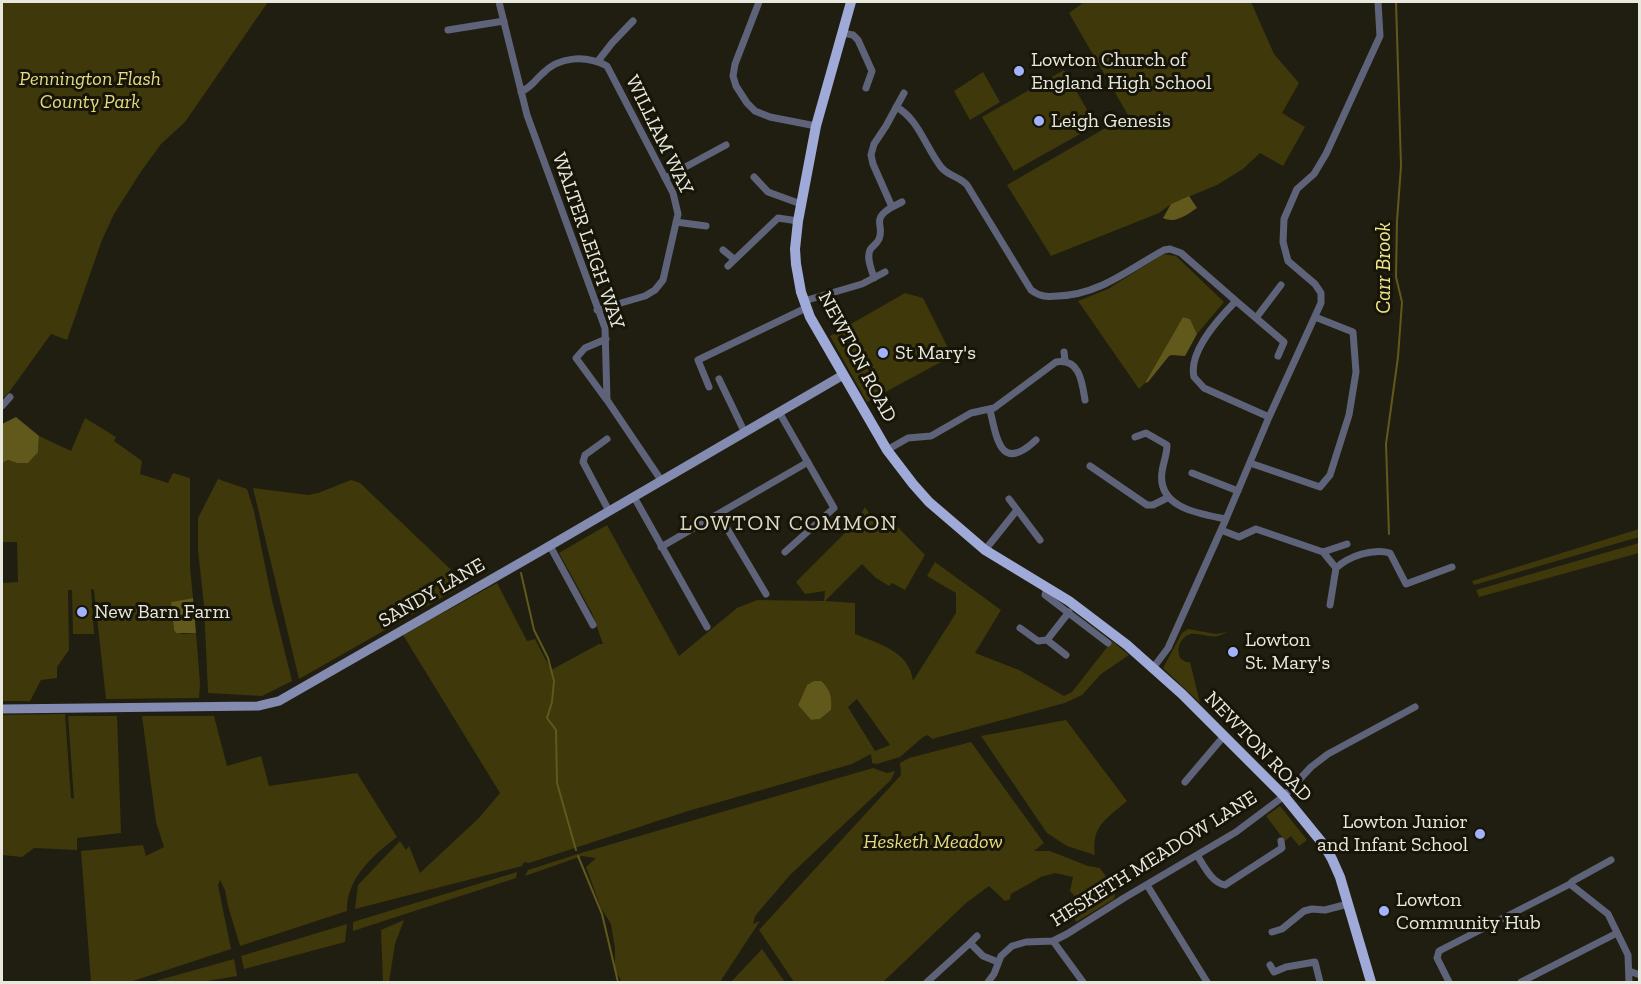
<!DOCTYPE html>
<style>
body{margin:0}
#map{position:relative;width:1641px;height:984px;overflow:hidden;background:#201e10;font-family:"Zilla Slab",serif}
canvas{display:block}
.frame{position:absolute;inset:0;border:3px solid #e9e8df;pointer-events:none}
</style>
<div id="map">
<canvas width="1641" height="984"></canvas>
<div class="frame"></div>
</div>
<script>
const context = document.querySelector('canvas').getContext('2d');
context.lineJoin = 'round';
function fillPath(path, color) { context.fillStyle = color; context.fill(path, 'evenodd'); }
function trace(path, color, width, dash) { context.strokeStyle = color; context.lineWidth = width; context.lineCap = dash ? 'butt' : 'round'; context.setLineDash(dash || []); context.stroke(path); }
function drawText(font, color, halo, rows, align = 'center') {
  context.font = font + ' "Zilla Slab",serif'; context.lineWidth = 6; context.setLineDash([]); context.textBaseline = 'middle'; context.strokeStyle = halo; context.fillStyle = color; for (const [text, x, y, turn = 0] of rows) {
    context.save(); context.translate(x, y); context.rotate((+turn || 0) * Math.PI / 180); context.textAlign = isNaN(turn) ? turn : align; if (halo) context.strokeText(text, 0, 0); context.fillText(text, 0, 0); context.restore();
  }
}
const green = new Path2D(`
 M2,2h266l-83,120 -24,22 -21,29 -26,41 -12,26 -35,100 -16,-6 -41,57 -8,8z
 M1084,2h167l23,52 25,29 -17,30 23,14 -22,39 -23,-13 -17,16 -26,16 -46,19 -12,9 -108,43 -44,-71 121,-70 -59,-102z
 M1064,70l32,55 -82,46 -32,-54z
 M983,72l17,30 -30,18 -16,-29z
 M1163,254l13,2 48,46 -27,32 -7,-15 -7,-2 -38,66 -6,6 -61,-88 30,-12z
 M905,293l18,5 29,58 -85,46 -37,-66z
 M85,418l31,19 -2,4 28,20 -2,13 28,9 5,-10 17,5v89l3,31 -22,4 3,28 8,4 14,-1 4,50 -1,15 -93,1 -12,-109 -3,-1 3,45h-21l-1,-44h-4l1,60 -12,17v11l-16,2 -11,21h-28v-118l16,-1 -1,-40h-15v-79l6,-3 9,3 21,-11 1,-16 32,15z
 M218,479l29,10 7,22 18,89 20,81 -30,15 -54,-3 -4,-88 -6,-55v-32z
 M351,480l9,3 104,99 -5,6 -160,91 -46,-191 55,7 10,-2z
 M865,507l8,13 11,-7 41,42 -20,35 -13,-7 -3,3 -13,-8 -14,-14 -37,37 30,2v31c24,10 54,17 58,47l43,-68v-20l-29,-17 8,-14 66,48 -26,43 44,17 45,26 8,-4 40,-51 17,14 -28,19 -19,21 -17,8 -133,36 -4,-4 -5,2 -23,20 -23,7 -5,-1 -1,-9 -19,10 -164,47 -159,52 -5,-1 -2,4 -167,43 3,-24 42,-44 6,9 3,-4 11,27 59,-55 21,-25 -97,-158 94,-52 30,58 8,-2 16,31 48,-26h4l-11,-31 -33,-60 48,-28 72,131 58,-48 20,-8 67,1 1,-10 -20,3 -9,-12 61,-61zM807,685l24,25 -11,9 -9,1 -13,-15zM857,699l33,46 -15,6 -27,-44z
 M1639,529v8l-165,48 -2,-4z
 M1639,543v10l-160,44 -3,-7z
 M1188,629l28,5 12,-2c-3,1 -6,3 -10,4 -13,3 -26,-9 -36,4 -5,7 -4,11 -2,18l6,4h4l10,41 -37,-35 19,-35z
 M65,714l6,84 3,1 -6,-83h49l4,117 -44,5v12l-43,-2 -12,9 -20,-2v-140z
 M142,716h72l13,50 34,-10 8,30 88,-13 40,64c-24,18 -51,42 -50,74l-107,35 -12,-40 -3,-16 -5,-10 -2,5 13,64 -101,33h-39l-10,-131 62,-6 3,11 18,-9 -8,-25z
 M1066,720l61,81c-20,18 -36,24 -32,54l-28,-9 -20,-13 -66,-97z
 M971,742l73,101 -10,8h16l38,15 12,2 16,23 -2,8 -38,23 -3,-7 7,-13 -10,-11 3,-14 -18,-4 -14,4 -30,17 -1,5 -5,2 -16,-15 -23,17 -83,79h-89l-35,-52 142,-155 -1,-12 9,-5z
 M873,768l14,5 8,-2 -4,9 -101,95 -35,41 -2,8 7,-3 -40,61h-98l-7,-12v-22l-4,-24 -10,-16 -15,-41 10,-9 -14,-2 -57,20 3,-6 53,-17z
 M1280,806l27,34 -8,6 -8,-10 -6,5 -19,-25z
 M517,872l-1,6 -163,53v-9z
 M404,920l-9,24 -6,38h-6l-2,-52z
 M347,924l-2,18 -101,27 -3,-13z
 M762,949l23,33h-54z
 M234,959l3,17 -35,6h-50z`);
const water = new Path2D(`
 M1189,196l8,12c-11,7 -21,16 -34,10l8,-14z
 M1183,317l7,2 7,15 -12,22 -13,-1 -3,1 -21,26 -3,1z
 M16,417l23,19 -1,16 -10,11h-11l-9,-3 -6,3v-39z
 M193,598l3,35h-20l-2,-3 -3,-28z
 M814,681h7c10,9 11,17 10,29l-11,9 -9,1 -13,-15 9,-20z`);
const stream = new Path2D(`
 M1389,534l-3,-90 12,-87 4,-55 -6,-25 1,-56 4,-55 -5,-164
 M521,573l13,57 14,28 6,23 -2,21 -5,16 9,12 1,53 19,67
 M578,856l24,58 16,68`);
const street = new Path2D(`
 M499,2l28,113 78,213 2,72 54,80
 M759,2l-24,62 -2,12 3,10 11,17 8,8 15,6 46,9
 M448,30l56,-9
 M843,33l10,2 5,5 14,31 -6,17
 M598,61l14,-18 21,-22
 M521,92c13,-7 11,-9 21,-18 17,-18 44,-19 65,-8l66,127 5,21 -15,66 -8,10 -10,6 -48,14
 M896,107c22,11 30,41 45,60 7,9 19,10 26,18l64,105c9,7 16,7 27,6 41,-1 71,-27 106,-46l6,-1 11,4 55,48c-16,16 -48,51 -42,76l10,11 65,29
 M754,177l14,15 33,12
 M665,178l61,-33
 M892,207l10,-5
 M676,222l30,4
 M723,250l11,9
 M728,266l50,-48 20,3
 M874,278c-2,-8 -8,-19 -4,-28 2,-4 7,-6 9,-11 6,-14 -9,-19 13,-32l-19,-43 -2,-9 3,-11 12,-18 18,-33
 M804,301l58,-17 23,-12
 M1236,301l48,41 -6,14
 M1256,318l25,-33
 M606,339l-21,9 -9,10 30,41
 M1064,352l1,9
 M719,379l25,52
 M709,387l-11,-27 108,-52
 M2,406l8,-9
 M990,410c7,30 11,63 46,30
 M779,412l55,96 -49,44
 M1135,437l11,-4 21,12c0,10 -4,18 -5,27 -5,36 38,42 64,47
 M607,439l-22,16 -2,7 26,49
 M887,450l21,-12 23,-2 40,-23 23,-5 62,-46c24,-4 26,20 29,38
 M1250,463l70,24 10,-12 19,-60 7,-43 -3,-40 -38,-15
 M1090,466l57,39h6l14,-7
 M1192,473l46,18
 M634,497l73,130
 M1009,499l31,41
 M719,515l47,79
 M1221,530l18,7 17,-8 67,23 24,-8
 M550,546l43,79
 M661,547l147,-85
 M985,550l32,-40
 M1323,552l13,16c13,-12 37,-20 54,-15l16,31 46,-17
 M1047,587l-2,8 63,48
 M1330,605l6,-37
 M1020,628l18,13 9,-1
 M1066,655l-19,-15 22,-28
 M1153,668l15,-20 58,-129 43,-102 52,-114v-10l-6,-9 -27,-23 -5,-19 1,-23 13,-30 17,-15 12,-20 54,-118 -2,-34
 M1185,782l39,-46
 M1197,855c7,11 15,28 28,30l57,-37 -1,-7
 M1570,884l38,30 20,41 1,27
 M1147,885l60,97
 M1272,932l10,-3 22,-18 8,-2 13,1 23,-6
 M1053,941l30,41
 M970,943l7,-7
 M1270,965l4,7 12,-5 29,-5 5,20
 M1629,971l11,4
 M927,982l43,-39 13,13 15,6
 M988,982l6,-8 7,-18 11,-10 14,-4 27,-1 14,-7 57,-36 112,-66 48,-36 27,-29 17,-13 87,-47
 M1449,982l-12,-24 2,-7 131,-67 3,-3 38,-21
 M1521,982l96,-49`);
const secondary = new Path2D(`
 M2,709l256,-3 21,-5 260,-149 304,-177`);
const primary = new Path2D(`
 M851,2l-35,124 -18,95 -3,28 1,15 5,28 9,25 77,133 26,34 16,18 56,48 84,51 58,44 55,49 102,102 40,49 8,14 8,18 31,105`);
const markers = [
 [1019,71,6,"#a2b2fd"],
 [1039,121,6,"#a2b2fd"],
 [883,353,6,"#a2b2fd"],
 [82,612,6,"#a2b2fd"],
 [1233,652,6,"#a2b2fd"],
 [1480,834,6,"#a2b2fd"],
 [1384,911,6,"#a2b2fd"]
];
const poiNames = [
 ["Lowton Church of",1031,60],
 ["England High School",1031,83],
 ["Leigh Genesis",1051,121],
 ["St Mary's",895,353],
 ["New Barn Farm",94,612],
 ["Lowton",1245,640],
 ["St. Mary's",1245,663],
 ["Lowton Junior",1468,822,"right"],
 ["and Infant School",1468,845,"right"],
 ["Lowton",1396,900],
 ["Community Hub",1396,923]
];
const parkNames = [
 ["Pennington Flash",90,79],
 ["County Park",90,102],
 ["Hesketh Meadow",933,842]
];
const streetNames = [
 ["WILLIAM WAY",659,135,64],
 ["WALTER LEIGH WAY",588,241,71],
 ["NEWTON ROAD",857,357,62],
 ["SANDY LANE",432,593,-30],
 ["NEWTON ROAD",1258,747,46],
 ["HESKETH MEADOW LANE",1154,859,-32]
];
const waterNames = [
 ["Carr Brook",1384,268,-90]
];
const quarterNames = [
 ["LOWTON COMMON",789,524]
];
fillPath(green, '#3e380a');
fillPath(water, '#61591b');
trace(stream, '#61591b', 2);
trace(street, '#5e637a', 7);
trace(secondary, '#838bb0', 9);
trace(primary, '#9faad9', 10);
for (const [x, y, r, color] of markers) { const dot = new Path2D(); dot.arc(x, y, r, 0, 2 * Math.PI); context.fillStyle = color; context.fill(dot); trace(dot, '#171508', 2); }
drawText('20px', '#e9e8df', '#171508', poiNames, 'left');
drawText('italic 20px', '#e6db81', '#171508', parkNames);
drawText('20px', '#e9e8df', '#171508', streetNames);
drawText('italic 21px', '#f2e78d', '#171508', waterNames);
context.letterSpacing = '1.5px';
drawText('22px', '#dbd9c7', '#171508', quarterNames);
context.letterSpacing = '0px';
</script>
